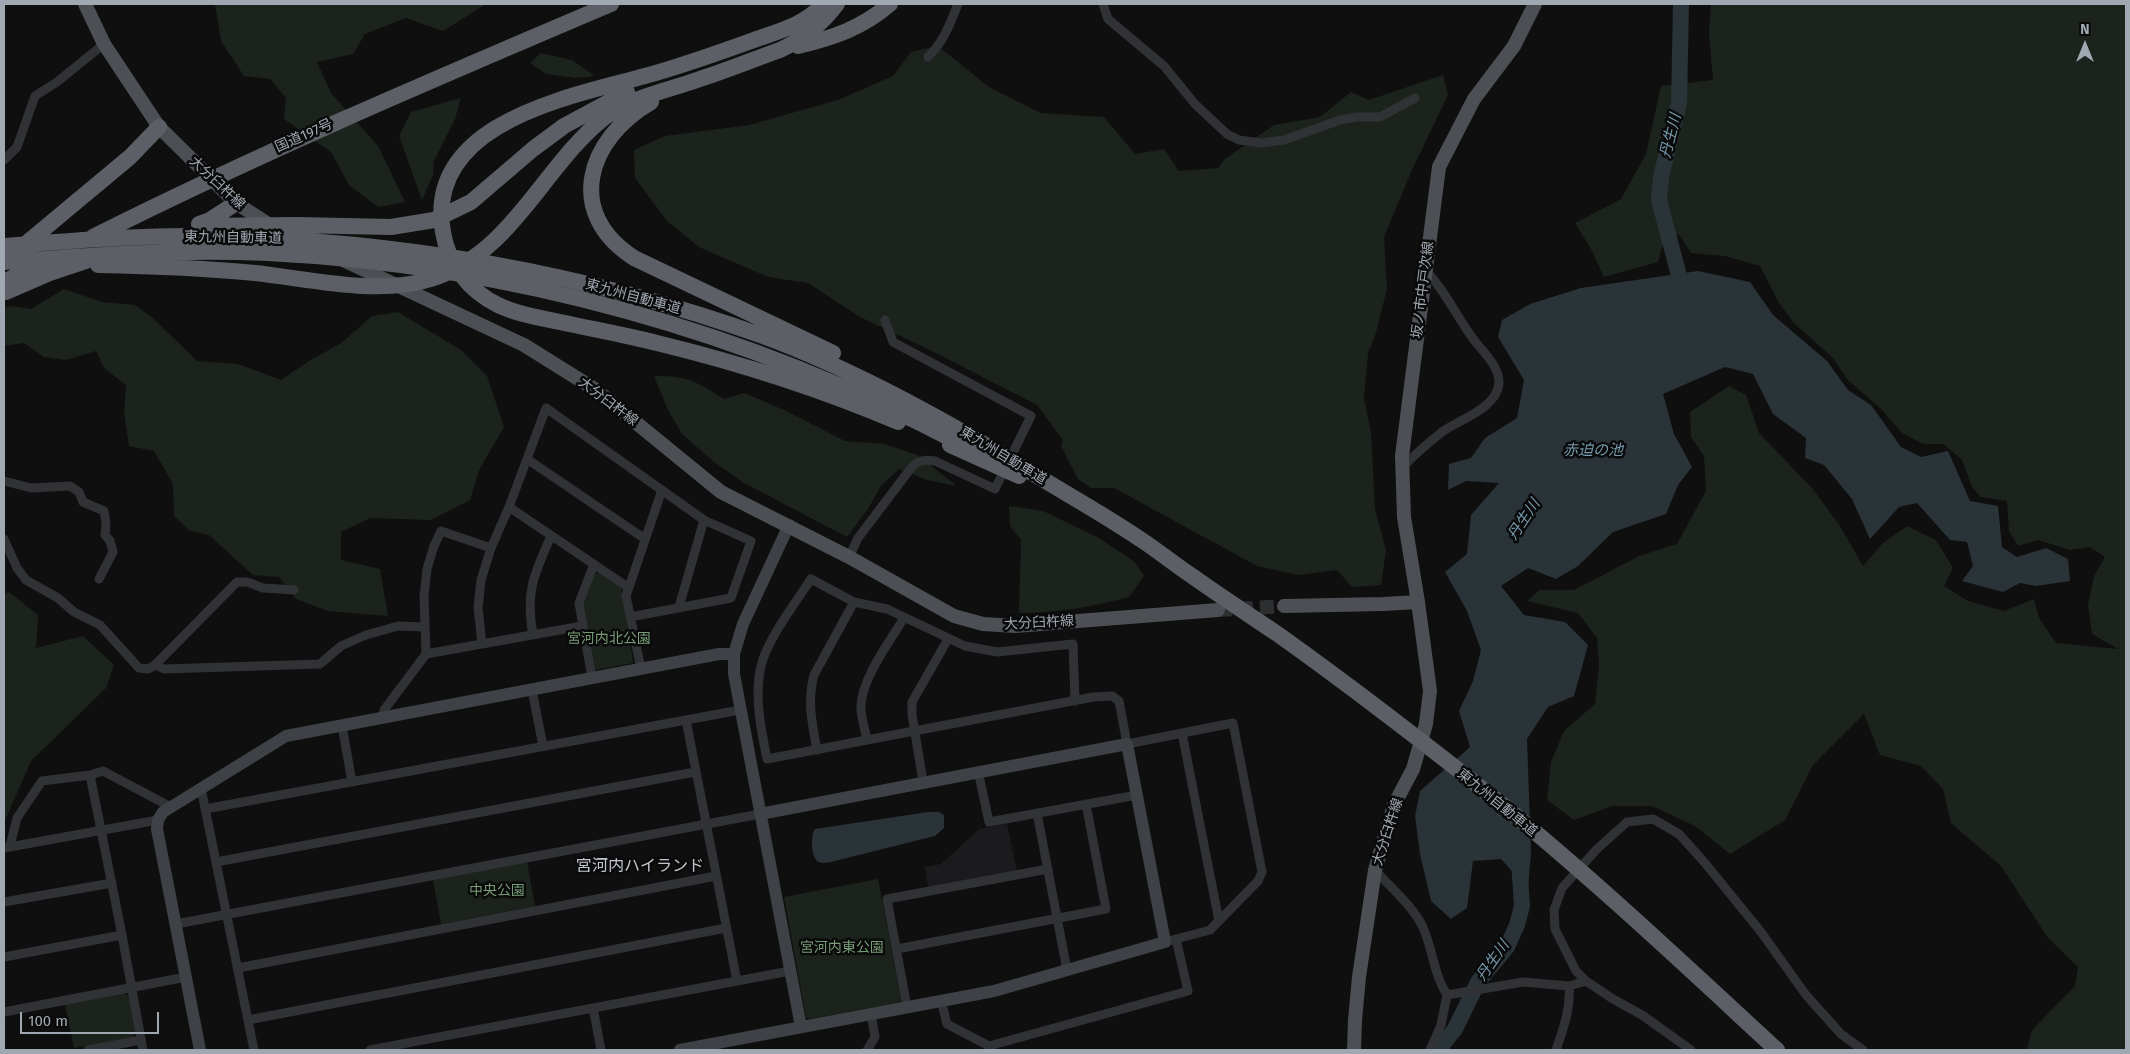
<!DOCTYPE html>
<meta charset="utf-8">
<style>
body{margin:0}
#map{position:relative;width:2130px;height:1054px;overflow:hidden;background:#0f0f10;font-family:"Fira Sans",sans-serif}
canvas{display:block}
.frame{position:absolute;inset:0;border:5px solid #a0a8b1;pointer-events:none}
.north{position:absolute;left:2060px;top:20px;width:50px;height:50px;-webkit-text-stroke:4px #0a0a0b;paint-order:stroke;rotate:0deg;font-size:14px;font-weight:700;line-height:20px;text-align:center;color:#a0a8b1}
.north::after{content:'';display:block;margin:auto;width:18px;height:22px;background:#a0a8b1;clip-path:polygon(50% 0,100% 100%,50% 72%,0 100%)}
.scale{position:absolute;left:20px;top:1012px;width:139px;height:22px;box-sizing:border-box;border:2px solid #a0a8b1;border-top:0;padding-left:6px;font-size:15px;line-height:18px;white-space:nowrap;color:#a0a8b1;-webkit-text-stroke:4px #0a0a0b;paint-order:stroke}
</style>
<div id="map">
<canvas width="2130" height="1054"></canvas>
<div class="frame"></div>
<div class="north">N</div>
<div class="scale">100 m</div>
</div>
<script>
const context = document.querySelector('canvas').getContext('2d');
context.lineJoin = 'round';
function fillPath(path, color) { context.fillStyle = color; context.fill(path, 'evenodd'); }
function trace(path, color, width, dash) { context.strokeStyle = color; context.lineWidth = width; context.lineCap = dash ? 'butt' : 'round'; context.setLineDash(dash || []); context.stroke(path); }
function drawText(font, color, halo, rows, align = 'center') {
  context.font = font + ' "Fira Sans","Noto Sans JP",sans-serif'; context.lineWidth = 5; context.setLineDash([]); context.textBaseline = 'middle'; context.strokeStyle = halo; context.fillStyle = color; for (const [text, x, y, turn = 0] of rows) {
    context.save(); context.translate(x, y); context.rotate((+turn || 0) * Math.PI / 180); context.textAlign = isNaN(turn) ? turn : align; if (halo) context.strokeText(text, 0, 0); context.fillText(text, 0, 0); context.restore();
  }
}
const built = new Path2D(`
 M1007,824l10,47 -89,16 -3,-20 16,-3 38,-35z`);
const green = new Path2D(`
 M215,4h271l-43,27 -37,-13 -41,16 -12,20 -36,8 14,31 47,53 27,56 -27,5 -29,-22 -18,-33 -47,-33 2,-21 -16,-19 -26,-3 -23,-35z
 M1711,4h415v1046h-99l5,-20 43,-44 3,-19 -30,-29 -47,-72 -50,-43 -8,-34 -22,-23 -41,-11 -16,-41 -51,51 -28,55 -55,34 -35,-28 -43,-20h-40l-38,14 -27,-20 4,-38 13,-31 31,-27 4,-40 -2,-26 -19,-25 -51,-12 13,-11h34l65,-34 38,-12 29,-53 -2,-35 -13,-19 -1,-25 39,-26 17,9 13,38 53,55 28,38 23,40 19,-22 25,-18 29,14 17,28 -9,18 24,15 36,10 30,-12 5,19 17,25 62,6 -26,-15 -4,-29 6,-29 11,-19 -15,-10 -20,3 -32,-10 -20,6 -9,-15 -2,-30 -26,-4 -9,-10 -10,-27 -19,-16h-20l-21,-11 -20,-23 -35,-31 -14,-21 -39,-35 -15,-20 -19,-37 -35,-10 -34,-3 -12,-19 -16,10 -5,18 -54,15 -13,-28 -16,-26 46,-24 25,-45 15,-68 52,-6 -4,-48z
 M938,46l51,41 52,26 63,4 31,37 29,-5 15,22 39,-3 7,-9 49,-34 46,-8 31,-25 18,8 74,-25 5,20 -37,77 -27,65 3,52 -12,47 -7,17 -4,45 7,35 4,76 11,41 -5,35 -29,2 -15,-17 -39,5 -41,-9 -143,-78h-23l-13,-9 -17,-33 2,-6 -26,-35 -105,-54 -72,-34 -52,-34 -40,-6 -69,-30 -32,-26 -32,-43 -1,-28 31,-14 84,-11 89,-25 55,-24 18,-24z
 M541,53l31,7 23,16 -19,2 -30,-4 -16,-11z
 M461,98l-6,21 -21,42 -1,14 -11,25 -23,-64 12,-24z
 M64,289l38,13 33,3 20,15 42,41 41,3 43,16 28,-19 31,-17 32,-28 26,-4 63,38 26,26 17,51 -25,43 -9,30 -39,20 -61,-2 -29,14v28l39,9 8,47 -60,-5 -32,-12 -17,-22 -26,-2 -44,-40 -19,-4 -16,-15 -1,-32 -19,-33 -25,-5 -5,-34 2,-27 -22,-17 -8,-17 -30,9 -22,-3 -20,-14 -20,3v-38l7,-2 20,3z
 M654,376c35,0 41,5 70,23l20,-6 40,17 61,31 40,3 32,11 40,31 -30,-6 -28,-11 -18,17 -13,23 -21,28 -103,-54 -30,-21 -32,-28 -14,-24z
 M1009,506l34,5 56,27 36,24 9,14 -15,21c-37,10 -72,16 -110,16l2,-73 -11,-14z
 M599,573l22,15 12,73v2l-38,7 -12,-67 11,-29z
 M9,592l29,23 -2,33 47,-12 31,29 -8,23 -75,73 -27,62v-228z
 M527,862l8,44 -94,18 -8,-44z
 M878,879l23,121 -2,3 -89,16 -4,-2 -22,-120z
 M124,993l6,4 6,36 -4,5 -58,10 -9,-44z`);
const water = new Path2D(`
 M1698,271l52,11 23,33 54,46 21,29 23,15 30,42 20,10 27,-6 22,50 28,5 4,41 15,10 29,-9 22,11 2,22 -34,5 -16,-3 -17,9 -41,-11 11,-15 -6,-24 -17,-2 -33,-37 -18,4 -29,32 -18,-40 -28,-34 -19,-7 1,-20 -33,-24 -20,-40 -28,-7 -62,27 11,40 18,33 -14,18 -12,29 -53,18 -35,34 -22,13 -28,-11 -27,18 23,29 41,7 23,23 -14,51 -26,11 -21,32 4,113 -3,37 -27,-30 -28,2 -6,47 -16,11 -20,-18 -11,-47 -5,-38 5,-25 50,-44 -11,-36 14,-30 8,-31 -14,-39 -22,-39 22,-18 4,-39 28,-32 -33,-2 -18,9 1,-26 22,-6 14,-20 32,-20 7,-38 -26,-43 4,-17 28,-16 51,-16z
 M928,812h11l5,3v13l-9,8 -104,26c-4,0 -8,2 -12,0 -8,-3 -9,-27 -4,-33z`);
const river = new Path2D(`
 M1674,293l7,-10 -22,-83 2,-23 18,-74 2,-99
 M1442,1050v-5l13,-16 23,-47 29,-35 10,-22 5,-19 -3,-45`);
const primaryTunnel = new Path2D(`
 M1218,610l66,-4`);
const street = new Path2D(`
 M1103,4l5,15 56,47 31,38 32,30 12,6 22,3 23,-3 56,-20 17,-3h23l35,-19
 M928,57c16,-16 22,-33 30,-53
 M4,160l13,-13 18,-51 22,-14 47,-38
 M527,459l118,80
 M1402,468c13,-14 26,-25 40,-36 18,-13 57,-24 57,-51 -1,-17 -19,-32 -28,-45 -15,-21 -27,-47 -45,-65
 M4,481l27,7 39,-2 9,6 4,10 21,9 2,12 -1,12 5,6 3,11 -14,27
 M509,507l120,81
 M4,539l13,29 9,12 32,18 16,14 26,13 39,43 9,1 7,-4 82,-83h10l16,6 31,2
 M849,557l9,-19 53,-70c8,-8 13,-9 24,-7l60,28 36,-73 -138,-74 -8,-22
 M679,607l25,-87
 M533,635c-8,-42 1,-61 18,-99
 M482,644l-4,-36 3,-28 10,-32 18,-41 37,-99 158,112 47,21 -20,57 -101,19
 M426,654l156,-28
 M155,665l9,4 156,-5 21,-18 25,-11 32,-9 25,1
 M641,669l-15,-73 36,-106
 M592,678l-13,-75 15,-39
 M532,690l11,56
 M1075,701l-2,-57 -76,8 -32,-6 -78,-37 -33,-7 -43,-23c-15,23 -44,61 -50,87 -7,29 0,64 6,93l326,-62 19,-1 7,5 8,43 106,-21 29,149 -4,9 -48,49 -45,12
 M383,718l1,-8 42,-56 -2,-58 3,-27 7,-23 7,-15 50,17
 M686,720l51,261
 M342,726l10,56
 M1182,733l37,188
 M867,740c-2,-10 -5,-20 -6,-30 -2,-28 29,-69 43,-92
 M817,750c-5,-26 -10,-50 -3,-75l40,-73
 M978,771l11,51 148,-27
 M90,775l32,160 21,115
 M923,781l-11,-66v-13l36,-63
 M201,788l53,262
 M205,809l535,-99
 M1037,813l30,157
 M10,846l7,-28 25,-37 48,-6 13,-4 68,36
 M4,848l154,-28
 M216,862l479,-90
 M1375,870c15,17 41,39 49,60 9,21 10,45 23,65l-6,30 -11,25
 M4,902l108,-19
 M176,924l584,-110
 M897,949l209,-40 -20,-105
 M4,957l118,-22
 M238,968l478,-92
 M1447,995l76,-13 46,4 17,-5
 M941,1000l6,24 42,22 199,-55 -12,-52
 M907,1007l-20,-108 161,-30
 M593,1008l8,42
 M4,1012l182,-35
 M248,1020l478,-92
 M88,1050l53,-10
 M370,1050l420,-79
 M867,1050l8,-13 -4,-23
 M1556,1050c7,-21 15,-41 13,-64
 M1691,1050l-49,-35 -29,-16 -27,-18 -10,-10 -21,-42 -1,-19 8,-22 35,-39 30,-27 26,-3 26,15 26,29 56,69 45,63 35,39 22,16`);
const secondary = new Path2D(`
 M789,525l-46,99 -9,30v20l67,353
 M200,1050l-43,-221 1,-9 5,-8 123,-76 433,-82h15
 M680,1050l314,-59 171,-49 -38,-198 -367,70`);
const primary = new Path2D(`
 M85,4l19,40 55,83 77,76 37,24
 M345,261l179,84 72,45 125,102 128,65 105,59 29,8 32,2 203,-16
 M1418,602l-14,-85 -2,-61 37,-289 35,-68 40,-53 21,-42
 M1284,606l99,-2 35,-2 12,89 -4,33 -13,45 -19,36 -19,65 -16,107 -4,43 -1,30`);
const highway = new Path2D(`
 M823,4c-18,21 -44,27 -69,36 -36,13 -72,26 -109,36 -76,21 -221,47 -202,156 5,32 26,59 55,73 19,9 41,13 62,17 32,7 65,13 97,21 82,20 164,46 241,79
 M798,46c35,-8 64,-18 92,-42
 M651,102c-64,37 -87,111 -17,156l199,95
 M199,224l11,-4 26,-17
 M202,226l95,-1 94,2 43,-7 37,-18 62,-53 31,-23 63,-34
 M93,237c169,-85 344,-159 518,-233
 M4,246c67,-5 135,-11 202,-10 190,4 378,36 557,100 89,33 172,79 253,127 43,27 88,51 130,80 16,11 32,24 49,35 28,20 56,38 84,57 77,55 152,113 226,172 94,77 183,161 272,243
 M22,247l108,-90 29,-30
 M4,262c88,-7 175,-13 264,-9 242,12 481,78 695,192
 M98,265c53,1 105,3 157,8 55,6 123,23 176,6 82,-26 111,-112 174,-162 27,-20 61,-26 92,-37 28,-9 55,-20 83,-30 24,-11 41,-25 57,-46
 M4,282l38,-19
 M6,292l44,-19 36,-12
 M950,445l69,31`);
const streetNames = [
 ["国道197号",304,136,-24],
 ["大分臼杵線",217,183,43],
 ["東九州自動車道",233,238,1],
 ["坂ノ市中戸次線",1423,290,-83],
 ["東九州自動車道",633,297,15],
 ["大分臼杵線",608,402,37],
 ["東九州自動車道",1003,456,31],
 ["大分臼杵線",1039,623,-3],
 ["東九州自動車道",1497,803,39],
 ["大分臼杵線",1388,832,-72]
];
const parkNames = [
 ["宮河内北公園",609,639],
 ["中央公園",497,891],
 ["宮河内東公園",842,948]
];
const waterNames = [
 ["丹生川",1671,136,-76],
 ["赤迫の池",1593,451],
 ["丹生川",1524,520,-56],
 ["丹生川",1493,961,-55]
];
const quarterNames = [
 ["宮河内ハイランド",640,867]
];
fillPath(built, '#1b1b1d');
fillPath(green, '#1c231c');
fillPath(water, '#293338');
trace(river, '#293338', 16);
trace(primaryTunnel, '#2c2e30', 14, [14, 7]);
trace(street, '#303235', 9);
trace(secondary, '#3e4145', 12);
trace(primary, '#4c4f54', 14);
trace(highway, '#5c6066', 16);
drawText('14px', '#a0a8b1', '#0a0a0b', streetNames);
drawText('14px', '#799d77', '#0a0a0b', parkNames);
drawText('italic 15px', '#769bad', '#0a0a0b', waterNames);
drawText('16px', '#c1c6cd', '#0a0a0b', quarterNames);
</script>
